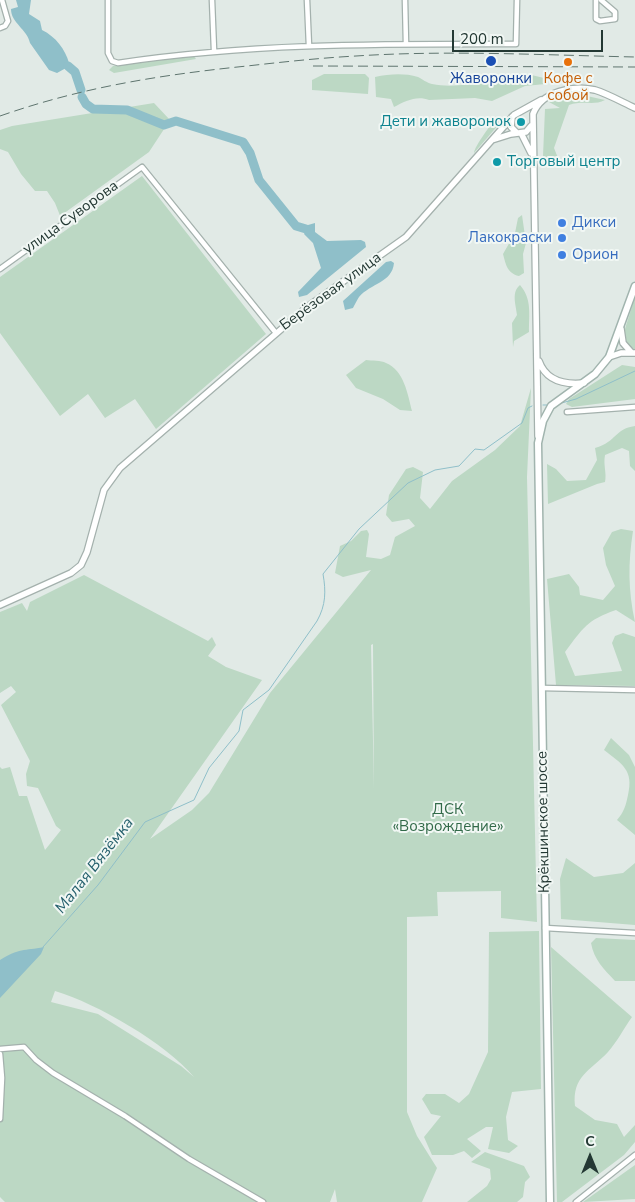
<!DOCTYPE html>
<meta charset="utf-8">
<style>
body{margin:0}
#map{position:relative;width:635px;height:1202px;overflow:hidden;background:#e1eae6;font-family:"Nunito Sans",sans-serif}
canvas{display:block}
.north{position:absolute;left:565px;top:1132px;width:50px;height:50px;-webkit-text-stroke:4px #f1f7f4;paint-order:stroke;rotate:0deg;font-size:14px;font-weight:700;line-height:20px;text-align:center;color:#233833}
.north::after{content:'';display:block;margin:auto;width:18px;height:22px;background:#233833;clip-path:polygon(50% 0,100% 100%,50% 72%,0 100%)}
.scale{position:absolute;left:452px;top:30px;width:151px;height:22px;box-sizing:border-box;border:2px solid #233833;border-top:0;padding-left:6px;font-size:15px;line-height:18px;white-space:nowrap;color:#233833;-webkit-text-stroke:4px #f1f7f4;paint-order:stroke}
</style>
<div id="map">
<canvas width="635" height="1202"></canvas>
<div class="north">С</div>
<div class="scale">200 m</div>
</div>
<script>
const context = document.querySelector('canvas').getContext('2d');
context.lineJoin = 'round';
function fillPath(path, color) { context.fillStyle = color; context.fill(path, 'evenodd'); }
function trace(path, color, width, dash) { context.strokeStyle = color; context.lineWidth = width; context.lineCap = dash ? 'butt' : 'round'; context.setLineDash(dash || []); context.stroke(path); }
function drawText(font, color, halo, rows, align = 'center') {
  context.font = font + ' "Nunito Sans",sans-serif'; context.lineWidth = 4; context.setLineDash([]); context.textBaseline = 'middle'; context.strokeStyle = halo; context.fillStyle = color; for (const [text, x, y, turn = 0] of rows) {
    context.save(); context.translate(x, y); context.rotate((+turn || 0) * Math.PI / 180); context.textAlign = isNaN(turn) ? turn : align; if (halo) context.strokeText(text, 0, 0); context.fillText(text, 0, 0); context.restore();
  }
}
const green = new Path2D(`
 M193,55l3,4 -82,14 -5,-3 4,-4z
 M523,73l21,5 1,6 -20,2 -33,15 -17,-3 -46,2c-12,-5 -24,1 -35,7l-3,-8 -15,-2 -1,-20c15,-3 29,-4 43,0 4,2 9,6 14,7 30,6 63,-6 91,-11z
 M324,74h41l4,4 -1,16 -56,-4v-10z
 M587,96l18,4c-11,6 -22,0 -36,5l-15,43 4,10 -4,4 -11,-6 2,-47 15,-1 -11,-6 11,-5z
 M154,103l16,17 -21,32 -86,62 -2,4 -6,-15 -8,-12h-12l-14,-17 -13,-22 -8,-3v-19l12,-4z
 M498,117l2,6 -26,30c0,-6 19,-32 24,-36z
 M142,176l124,158 -110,95 -21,-30 -30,19 -17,-24 -28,22 -60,-83v-56z
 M522,215l4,28 -3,11 1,19 -5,3c-12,-3 -13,-11 -16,-22l12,-21 3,-15z
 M520,285c12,14 9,29 9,47l-15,9 -1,6 -1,-24 5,-8c-1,-10 -6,-23 3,-30z
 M635,297v53l-8,-6 -3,-12z
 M366,360c6,1 15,0 20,3 18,7 22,32 26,48l-12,-1 -17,-11 -27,-11 -10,-13z
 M622,365l13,2v32l-63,8 -6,-3 3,-5z
 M531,388l-4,89 10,445 -36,-4v-27l-64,1 1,24 -31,1v195l10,24 20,32 -15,34h-85l-2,-13 -5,13h-325l-5,-5v-430l2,2 8,-2 9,29h8l18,54 16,-20 -5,-4 -18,-38 -11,-2 -1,-12 4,-13 -29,-56 15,-13 -5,-6 -11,7v-81l22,-9 5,8 3,-9 54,-27 124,66 4,-4 4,8 -8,11 18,11 36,13 -112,159 42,-29 17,-17 61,-100 101,-123 -28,7 -8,-4 5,-27 11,-5 10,-10 6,-1 2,4 -3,23 15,2 9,-4 5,-18 20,-11 -6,-7 -17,3 -6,-7 3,-20 17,-26 7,-2 10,5 -3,26 10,11 22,-28 43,-31 25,-24zM373,644v1l1,144 -3,-144zM55,991c43,13 110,52 139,86l-13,-11 -83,-52 -47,-12z
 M635,426v45l-5,-5 -1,-15 -7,-3 -17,7c-2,10 2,18 0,27l-8,2 -49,20 -1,-40 9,5 11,12 19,-1 11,-20 -2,-12c23,-7 19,-19 40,-22z
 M621,529l12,2c-5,32 -5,59 2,91l-19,-12c-29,10 -33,18 -51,42l10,24 47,-5 -10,-28 3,-7 8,-3 12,4v49l-79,-1 -9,-106 22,-5 10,13 1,8 23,5 12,-14 -9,-21 -3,-17 9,-16z
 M611,738l18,17 6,12v68l-18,-15c7,-8 9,-15 11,-25 6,-25 -6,-31 -24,-45z
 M566,858l28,19 29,-4 12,-10v62l-74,-6 -1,-40z
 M539,931l2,158 -29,3 -6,25 2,23 10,6 -9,7 -21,-4 5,-22h-7l-19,12 14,12 -9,7 -8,-7 -11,4h-21l-8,-18 17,-21 -10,-2 -9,-15 4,-5h19l14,9 10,-9 19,-42 1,-120z
 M596,938l39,2v41h-20c-11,-12 -21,-21 -24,-38z
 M551,947l81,70c-8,11 -15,25 -24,35 -18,19 -36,24 -33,54l20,14 22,4 7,13 11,-12v17l-11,13 -62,47h-5z
 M485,1152l39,14 6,11 -5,5 -2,15 -6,5h-50l20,-16 4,-7 -1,-10 -19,-7z
 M635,1165v34l-52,3z`);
const water = new Path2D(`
 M16,0h15l-2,14 11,7 2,9c14,7 23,19 27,33l-3,5 -9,5 -8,-3 -19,-27c-3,-14 -19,-20 -19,-34l7,-2z
 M315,223v9l12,9 34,-1 4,2 1,5 -59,48 -8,2 -1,-5 23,-24 -8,-25 -9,-9 4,-9z
 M391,261l3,2c-2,20 -23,20 -35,34 -2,3 -4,7 -6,11l-8,2 -2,-9 43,-39z
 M44,947l-3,7 -41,44v-38c19,-12 24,-9 44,-13z`);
const stream = new Path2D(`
 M558,404l18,-5 59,-28
 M543,405h6
 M43,947l55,-62 47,-63 49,-22 15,-32 30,-37 4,-21 26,-20 48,-69c9,-16 9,-30 6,-47l36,-45 49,-46 27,-13 24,-4 16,-17 9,1 38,-27 6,-15 4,-2`);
const river = new Path2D(`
 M68,66l7,6 6,18
 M82,97l4,7 7,5 34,1 37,15 12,-4 67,21 7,11 9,27 37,46 10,3`);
const minor = new Path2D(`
 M108,0v53l4,8 6,2c133,-20 265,-19 398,-19l1,-44
 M212,0l2,50
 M307,0l2,46
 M405,0l1,44
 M596,0v19l4,2 15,-2v-7l-14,-12
 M0,28l5,-2 3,-5 -6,-21
 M0,269l142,-102 134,166
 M567,412l68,-5
 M542,688l93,2
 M545,928l90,5
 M0,1049l24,-2 12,13 17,13 72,43 64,43 74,43
 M0,1054l2,24 -2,41
 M576,1202l59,-47`);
const tertiary = new Path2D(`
 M512,117l-1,10 6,6
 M521,133l10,20
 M492,140l19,-6 15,-2 5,-6
 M621,329l2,14 8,9
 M609,357l12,-4h14
 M539,361c7,20 25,24 45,22
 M538,436l-5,-322c9,-23 40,-29 62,-24 13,4 27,12 40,18
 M0,605l71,-32 10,-8 6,-13 17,-62 16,-22 187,-161 99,-70 108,-122 27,-15`);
const secondary = new Path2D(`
 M550,1202l-12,-759 5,-22 8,-15 44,-32 14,-17 26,-71`);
const rail = new Path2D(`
 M313,66l322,1
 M0,116c83,-29 160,-41 247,-50 36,-4 72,-8 109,-10 92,-6 186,-1 279,1`);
const markers = [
 [491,61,6,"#1a4fb4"],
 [568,62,5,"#e8710a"],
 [521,122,5,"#0f9aa8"],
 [497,162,5,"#0f9aa8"],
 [562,223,5,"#3f7fe0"],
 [562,238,5,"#3f7fe0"],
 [562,255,5,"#3f7fe0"]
];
const transitNames = [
 ["Жаворонки",491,79]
];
const foodNames = [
 ["Кофе с",568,79],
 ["собой",568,96]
];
const cultureNames = [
 ["Дети и жаворонок",511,122],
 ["Торговый центр",507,162,"left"]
];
const streetNames = [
 ["улица Суворова",71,218,-36],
 ["Берёзовая улица",331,292,-36],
 ["Крёкшинское шоссе",544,822,-91]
];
const shopNames = [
 ["Дикси",572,223],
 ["Лакокраски",552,238,"right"],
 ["Орион",572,255]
];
const parkNames = [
 ["ДСК",448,810],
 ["«Возрождение»",448,827]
];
const waterNames = [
 ["Малая Вязёмка",95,866,-52]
];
fillPath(green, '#bcd8c4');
fillPath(water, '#8fbfc9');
trace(stream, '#8fbfc9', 1);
trace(river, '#8fbfc9', 9);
trace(minor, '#a4b1ad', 7);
trace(tertiary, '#a4b1ad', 8);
trace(secondary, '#a1b4ae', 9);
trace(minor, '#fff', 4.5);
trace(tertiary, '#fff', 5.5);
trace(secondary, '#fff', 6);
trace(rail, '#5e746e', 1, [10, 5]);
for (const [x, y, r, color] of markers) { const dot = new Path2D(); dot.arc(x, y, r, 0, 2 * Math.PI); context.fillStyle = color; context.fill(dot); trace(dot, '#f1f7f4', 2); }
drawText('15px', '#164399', '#f1f7f4', transitNames);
drawText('15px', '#c56008', '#f1f7f4', foodNames);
drawText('15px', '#0d838f', '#f1f7f4', cultureNames, 'right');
drawText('15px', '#233833', '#f1f7f4', streetNames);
drawText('15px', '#366cbe', '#f1f7f4', shopNames, 'left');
drawText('15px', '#326a49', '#f1f7f4', parkNames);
drawText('italic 16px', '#25606d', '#f1f7f4', waterNames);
</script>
